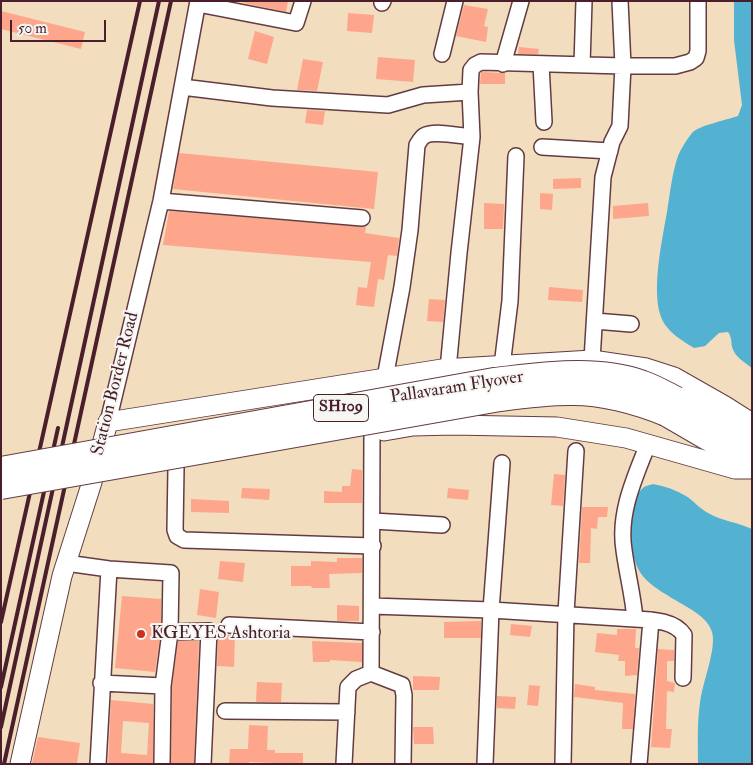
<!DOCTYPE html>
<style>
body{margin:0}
#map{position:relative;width:753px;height:765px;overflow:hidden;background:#f2ddbf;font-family:"IM FELL Double Pica",serif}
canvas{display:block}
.frame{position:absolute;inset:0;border:2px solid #4a1f2b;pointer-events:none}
.scale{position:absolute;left:10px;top:20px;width:96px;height:22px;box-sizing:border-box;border:2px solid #4a1f2b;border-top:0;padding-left:6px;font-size:15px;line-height:18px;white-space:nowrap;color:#4a1f2b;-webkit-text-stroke:4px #f6f6f2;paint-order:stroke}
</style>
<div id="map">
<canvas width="753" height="765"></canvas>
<div class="frame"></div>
<div class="scale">50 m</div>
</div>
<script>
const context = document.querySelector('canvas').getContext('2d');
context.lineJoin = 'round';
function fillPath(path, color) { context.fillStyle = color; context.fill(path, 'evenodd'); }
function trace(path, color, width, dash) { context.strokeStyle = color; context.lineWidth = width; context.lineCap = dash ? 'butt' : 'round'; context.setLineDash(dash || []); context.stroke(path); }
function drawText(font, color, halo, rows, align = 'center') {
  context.font = font + ' "IM FELL Double Pica",serif'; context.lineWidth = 4; context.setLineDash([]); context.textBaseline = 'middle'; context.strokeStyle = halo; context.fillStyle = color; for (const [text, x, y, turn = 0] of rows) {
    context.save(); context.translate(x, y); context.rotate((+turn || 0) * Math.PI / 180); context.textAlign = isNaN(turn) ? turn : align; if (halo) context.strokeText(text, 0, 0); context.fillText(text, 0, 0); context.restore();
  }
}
const water = new Path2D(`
 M734,1h18v367c-8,-6 -17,-11 -20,-21 -1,-6 0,-9 -4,-15l-9,1 -14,13 -11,2c-14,-9 -29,-17 -34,-34 -8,-27 2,-74 7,-102 3,-18 5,-39 11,-56 3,-7 9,-17 14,-23 5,-7 35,-13 46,-17l4,-11 -8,-65z
 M653,484c12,2 23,6 33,12 8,5 14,13 22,17 14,8 29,9 44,16v235h-54c0,-21 -1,-41 2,-61 2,-19 17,-55 12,-71 -3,-10 -12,-17 -20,-22 -47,-29 -62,-30 -61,-90 1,-9 4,-26 12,-32 2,-2 7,-3 10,-4z`);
const building = new Path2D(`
 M244,1h44l-2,11 -42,-9z
 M464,5l24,4 -4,17 4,1 -2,15 -30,-6z
 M1,11l84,21 -4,17 -80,-20z
 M348,13l26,2 -2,18 -25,-2z
 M255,31l19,6 -7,27 -19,-5z
 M519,47l20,2 -1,5h-20z
 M378,57l37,3 -2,22 -37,-3z
 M303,59l20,3 -6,29 -20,-1z
 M481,72l24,1v11h-25z
 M307,110l18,1 -2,14 -18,-2z
 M179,153l199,19 -4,37 -201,-20z
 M581,178v10l-28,1v-10z
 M540,193l13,1 -1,16 -12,-1z
 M484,203l20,1 -1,25h-19z
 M648,203l1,13 -36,3v-13z
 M169,211l197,16 -1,6 34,5 -2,18 -9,-1 -4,25 -6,-1 -4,28 -18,-2 2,-18 9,1 4,-26 -208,-17z
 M549,287l34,3 -1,12 -34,-2z
 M429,299l16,1 -2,22 -16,-1z
 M352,469l10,1v33h-38v-12l18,1v-6h8z
 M554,474l11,1 -2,31 -12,-1z
 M242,488l28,1 -1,11 -28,-2z
 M448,488l21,2 -1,10 -21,-2z
 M191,499l38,2v12l-38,-1z
 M582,507h26l-1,10h-9l-1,12 -6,-1 -1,35h-11z
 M337,558h25v15l-33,1 1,14h-18l-1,-2h-20v-20h20v-5l26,1z
 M220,561l25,2 -2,19 -25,-3z
 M200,589l19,3 -3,26 -19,-3z
 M122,596l39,3v32l-6,41 -40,-4z
 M337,605l22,1v15h-22z
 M481,621v17h-37v-16z
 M511,624l21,2 -2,11 -20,-2z
 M617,629h19l-1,19h4l-2,27 -12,1v-15h-7l1,-6 -24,-3 2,-19 20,2z
 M218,635h17l-1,32 -17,-1z
 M178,641h21l-5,123h-23l1,-77z
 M312,641l50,2v19l-32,-2v2h-17z
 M658,649l16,1v11h-7v20l8,2 -1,9 -7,-1 -1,38h6l-2,19 -19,-1z
 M413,676l27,1 -1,13h-26z
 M257,682l25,1 -1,19h-25z
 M575,684l20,3v3l40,4 -2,35h-11l1,-26 -49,-6z
 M529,685l11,1 -2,20 -11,-1z
 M497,696l19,1 -1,12 -18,-1z
 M111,700l42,4v60h-45zM123,721l26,2 -2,32 -26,-2z
 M249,725l19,1 -1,24h8v3h28v11l-54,-2v2h-20l1,-15h18z
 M413,727h20l1,17h-20z
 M38,737l42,6 -3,21 -45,-1z`);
const minor = new Path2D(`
 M382,3l1,-2
 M198,4l98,19 7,-22
 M442,54l13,-53
 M503,64l18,-63
 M541,64l3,58
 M582,65l2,-64
 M182,87l90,11 116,7 35,-10 47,-3
 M542,147l68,4
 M161,201l201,17
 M595,321l36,3
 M592,360l11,-183 9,-35 8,-16 3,-60 -3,-65
 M502,366l8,-65 6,-145
 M448,369l11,-116 13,-116 -2,-45 1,-22 4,-5 6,-3 142,4h52l15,-4 6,-4 2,-7v-50
 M385,378l17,-91 8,-57 7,-85c2,-3 4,-7 7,-9 10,-6 36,0 48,1
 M108,422l53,-221 37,-200
 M502,463l-11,147 144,9c16,1 39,1 49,16l-1,43
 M176,468l-1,62 2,6 7,4 189,6
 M373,521l69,4
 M66,563l43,6 62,4 -1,59
 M372,606l119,4 -6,154
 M635,619c-2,-24 -8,-46 -11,-69 -6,-37 11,-73 24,-106
 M229,625l143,7
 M371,673l1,-239
 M101,683l62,3
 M225,711l122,1
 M98,764l11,-195
 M162,764l1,-78 7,-54 39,-1 -6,133
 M344,764l4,-77 8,-8 15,-6 31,12 2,10 -1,69
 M563,764l3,-151 10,-162
 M639,764l12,-144`);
const tertiary = new Path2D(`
 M384,431l29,-5 40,-1 104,2 69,11 109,31h17
 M20,764l42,-188 30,-94 16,-60 334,-53 150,-9 54,8 28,9 51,29 27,17`);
const primary = new Path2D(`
 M677,399l75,43
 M666,414l86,50`);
const rail = new Path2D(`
 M1,622l139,-621
 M1,687l57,-259
 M1,727l158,-726
 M4,764l167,-763`);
const primaryBridge = new Path2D(`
 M1,469l493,-89c47,-5 103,-14 149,3 12,4 23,11 34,16
 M1,487l499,-88c23,-3 46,-6 69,-6 31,-1 68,9 97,21`);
const markers = [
 [141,634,5,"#c8321e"]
];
const shields = [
 [341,408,55]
];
const shieldNames = [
 ["SH109",341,408]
];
const streetNames = [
 ["Station Border Road",116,384,-76],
 ["Pallavaram Flyover",457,388,-9]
];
const poiNames = [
 ["KGEYES Ashtoria",151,634]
];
fillPath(water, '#53b1d1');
fillPath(building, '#fda68c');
trace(minor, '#633c41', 18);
trace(tertiary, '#633c41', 21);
trace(primary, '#633c41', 26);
trace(minor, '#fff', 15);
trace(tertiary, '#fff', 19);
trace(primary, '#fff', 24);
trace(rail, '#4a1f2b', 4);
trace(primaryBridge, '#633c41', 26, []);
trace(primaryBridge, '#fff', 24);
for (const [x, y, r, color] of markers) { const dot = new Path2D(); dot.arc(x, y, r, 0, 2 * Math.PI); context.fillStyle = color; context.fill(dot); trace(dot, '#f6f6f2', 2); }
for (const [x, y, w] of shields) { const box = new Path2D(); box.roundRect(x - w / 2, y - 13.5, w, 27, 4); context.fillStyle = '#f6f6f2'; context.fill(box); trace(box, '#4a1f2b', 1); }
drawText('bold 16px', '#4a1f2b', null, shieldNames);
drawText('18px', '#4a1f2b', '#f6f6f2', streetNames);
drawText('18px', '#4a1f2b', '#f6f6f2', poiNames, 'left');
</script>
